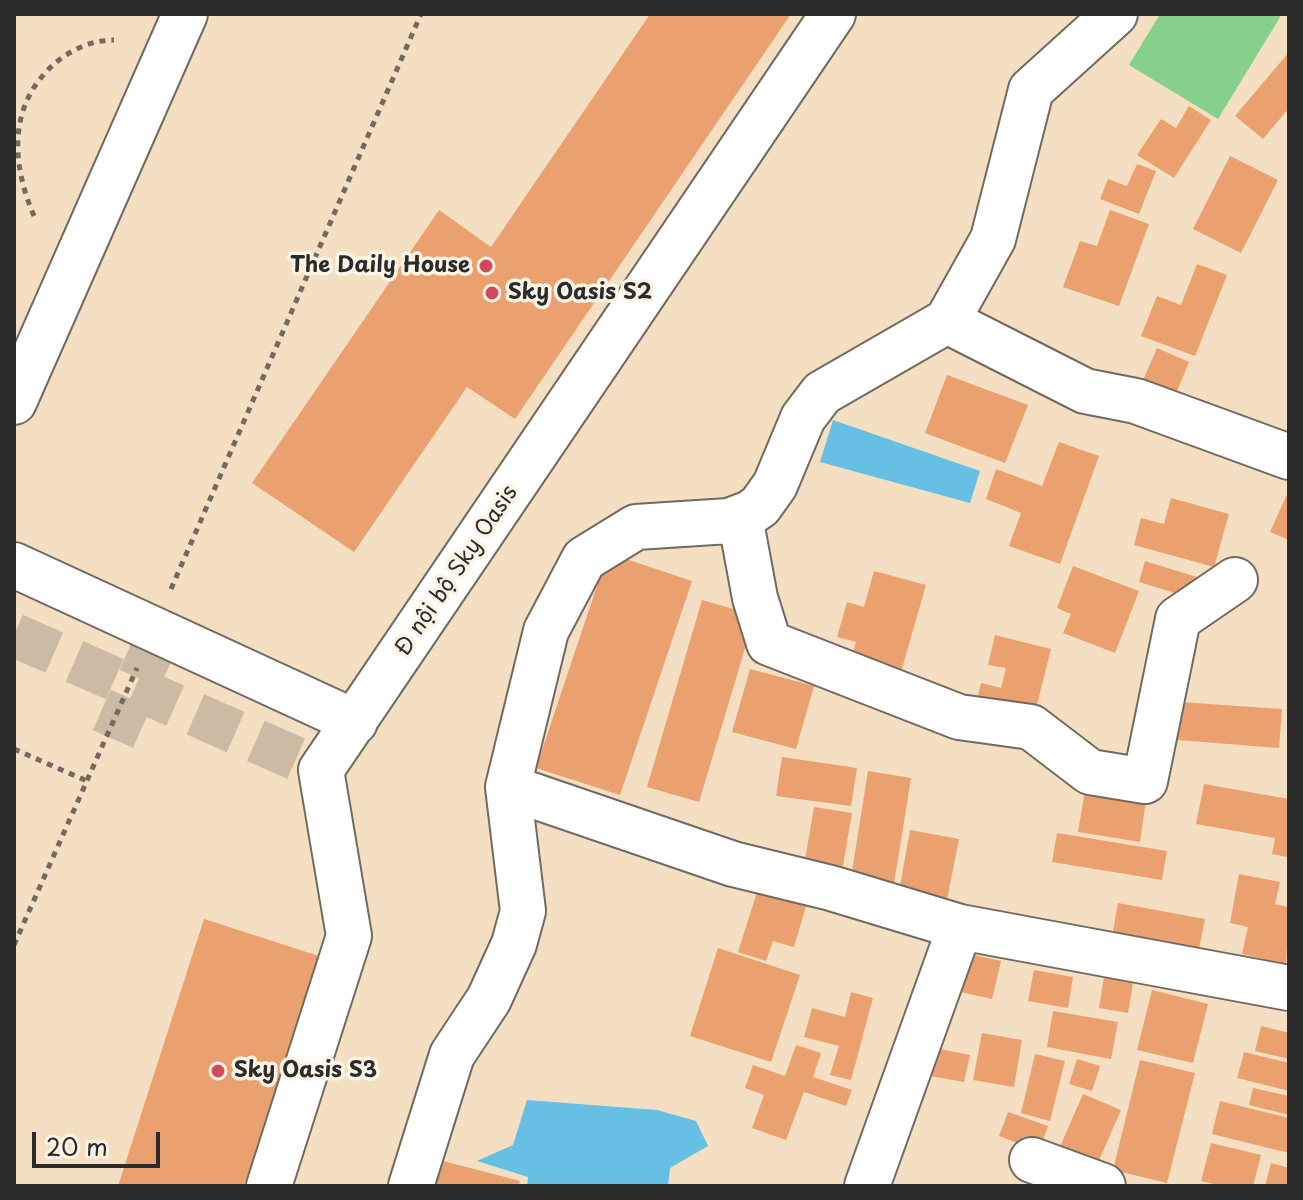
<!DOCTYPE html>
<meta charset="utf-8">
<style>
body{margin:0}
#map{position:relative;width:1303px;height:1200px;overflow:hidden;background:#f4dfc2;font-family:"Playpen Sans",sans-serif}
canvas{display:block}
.frame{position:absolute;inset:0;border:16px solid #2b2b2b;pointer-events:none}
.scale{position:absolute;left:32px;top:1132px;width:128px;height:36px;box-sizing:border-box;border:4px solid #2b2b2b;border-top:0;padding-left:10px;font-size:24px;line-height:28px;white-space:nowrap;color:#2b2b2b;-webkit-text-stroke:6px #fcf5e5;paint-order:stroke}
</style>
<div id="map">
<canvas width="1303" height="1200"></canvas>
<div class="frame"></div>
<div class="scale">20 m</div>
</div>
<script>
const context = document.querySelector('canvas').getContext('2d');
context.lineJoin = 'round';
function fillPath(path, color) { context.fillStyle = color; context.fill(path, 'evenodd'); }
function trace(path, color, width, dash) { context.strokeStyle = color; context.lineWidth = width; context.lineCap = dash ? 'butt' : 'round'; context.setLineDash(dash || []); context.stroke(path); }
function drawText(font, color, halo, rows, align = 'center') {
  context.font = font + ' "Playpen Sans",sans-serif'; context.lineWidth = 7; context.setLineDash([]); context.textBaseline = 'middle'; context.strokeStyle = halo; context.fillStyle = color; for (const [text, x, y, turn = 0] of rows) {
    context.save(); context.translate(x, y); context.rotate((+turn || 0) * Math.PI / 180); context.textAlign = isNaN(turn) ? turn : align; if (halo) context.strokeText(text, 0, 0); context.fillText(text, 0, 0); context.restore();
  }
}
const green = new Path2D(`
 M1160,14h122l-64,105 -89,-54z`);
const water = new Path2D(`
 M833,420l147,51 -10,32 -150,-41z
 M527,1100l130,10 39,11 12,25 -38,22 -2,18h-141l1,-9 -51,-16 36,-16z`);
const building = new Path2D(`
 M650,14h141l-276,405 -48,-32 -113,165 -102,-69 187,-273 52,37z
 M1289,52v56l-26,31 -28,-23z
 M1189,106l22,14 -37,58 -37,-23 24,-36 15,9z
 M1230,156l48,24 -37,73 -48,-24z
 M1137,164l19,7 -17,43 -39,-15 8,-20 19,7z
 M1110,210l39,14 -30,82 -56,-19 17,-46 17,5z
 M1197,264l30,11 -32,81 -54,-20 16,-40 24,9z
 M1157,348l32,14 -19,46 -33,-14z
 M947,375l81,30 -23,58 -80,-30z
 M1059,442l40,14 -39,108 -51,-18 12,-33 -35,-14 10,-30 46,17z
 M1289,490v50l-19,-8z
 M1171,498l58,16 -15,53 -80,-22 7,-27 23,6z
 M608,553l84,28 -72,214 -84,-27z
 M1145,561l52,16 -6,21 -52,-16z
 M1073,566l66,25 -24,62 -52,-20 8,-19 -14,-6z
 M874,571l52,14 -25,87 -50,-15 5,-15 -19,-5 10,-35 17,5z
 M702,600l53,15 -56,187 -52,-15z
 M995,635l56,14 -18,72 -58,-14 6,-24 20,5 5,-20 -18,-3z
 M750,669l64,17 -18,63 -64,-17z
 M1180,702l102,7 -3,39 -102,-8z
 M782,757l75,11 -6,38 -75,-10z
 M868,771l43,7 -19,118 -43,-6z
 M1086,784l61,10 -7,48 -62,-10z
 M1204,784l85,15 -2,58 -15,-3 3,-16 -79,-14z
 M814,807l38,6 -9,53 -38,-6z
 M910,830l49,9 -12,61 -48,-8z
 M1057,833l110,18 -5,29 -110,-18z
 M1239,874l41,8 -5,22 14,3 -3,57 -44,-10 6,-27 -18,-4z
 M757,892l49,14 -12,41 -21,-6 -7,20 -28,-9z
 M1118,903l87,16 -8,39 -86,-15z
 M204,919l115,37 -75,230h-126z
 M718,948l82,27 -29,87 -81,-26z
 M960,952l41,9 -9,38 -40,-9z
 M1034,970l39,7 -5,31 -40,-7z
 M1104,977l29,6 -5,30 -29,-5z
 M1152,990l56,14 -15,59 -56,-13z
 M851,992l22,6 -22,82 -21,-5 9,-29 -35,-9 8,-29 33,9z
 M1053,1011l65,11 -7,37 -64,-12z
 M1261,1026l28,7v26l-34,-8z
 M982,1033l40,7 -8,47 -41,-7z
 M796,1045l25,8 -8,24 39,13 -6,16 -42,-14 -18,48 -34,-12 12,-33 -19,-7 8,-23 32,11z
 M929,1047l41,8 -6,27 -40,-7z
 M1244,1052l45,11v28l-52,-13z
 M1035,1054l30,7 -15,60 -29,-8z
 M1077,1059l23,7 -8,25 -23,-7z
 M1140,1060l55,13 -28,110 -54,-13z
 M1253,1088l36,8v19l-40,-10z
 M1083,1094l38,16 -24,55 -38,-16z
 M1220,1101l69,17v35l-77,-19z
 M1008,1112l40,14 -9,25 -40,-15z
 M1211,1143l50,12 -8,31h-32l-20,-5z
 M428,1157l92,24 -2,5h-97z
 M1271,1163l18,5v18h-24z`);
const minorTunnel = new Path2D(`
 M14,635l290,127
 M113,739l41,-93`);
const path = new Path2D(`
 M34,216c-13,-30 -21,-66 -13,-98 10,-43 51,-78 93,-78
 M171,589l250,-575
 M14,749l73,32
 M14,945l123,-277`);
const minor = new Path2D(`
 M947,321l138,70 51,10 153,56
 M14,402l171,-388
 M740,517l15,81 14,45 190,74 72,10 59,45 55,9 33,-162 57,-39
 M14,565l341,157
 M508,787l225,77 98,24 129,39 329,61
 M1032,1160l71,26
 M269,1186l80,-250 -28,-166 512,-756
 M411,1186l41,-131 37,-56 25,-55 9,-33 -15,-124 38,-156 38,-72 52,-32 93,-6 21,-8 10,-7 15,-21 28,-67 19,-25 125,-72 46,-82 38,-149 84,-76
 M867,1186l93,-259`);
const markers = [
 [486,266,8,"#d1495b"],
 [492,293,8,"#d1495b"],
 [218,1071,8,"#d1495b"]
];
const poiNames = [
 ["The Daily House",470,266,"right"],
 ["Sky Oasis S2",508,293],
 ["Sky Oasis S3",234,1071]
];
const streetNames = [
 ["Đ nội bộ Sky Oasis",457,571,-56]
];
fillPath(green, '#87d08c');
fillPath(water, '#65c0e3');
fillPath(building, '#eba16f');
trace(minorTunnel, '#ccbba4', 44, [44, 22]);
trace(minor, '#716a60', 48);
trace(path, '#716a60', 5, [6, 6]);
trace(minor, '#fff', 44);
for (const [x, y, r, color] of markers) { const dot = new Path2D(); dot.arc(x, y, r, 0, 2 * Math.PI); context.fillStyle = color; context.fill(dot); trace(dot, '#fcf5e5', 3); }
drawText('bold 22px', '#2b2b2b', '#fcf5e5', poiNames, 'left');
drawText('22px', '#2b2b2b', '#fcf5e5', streetNames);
</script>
